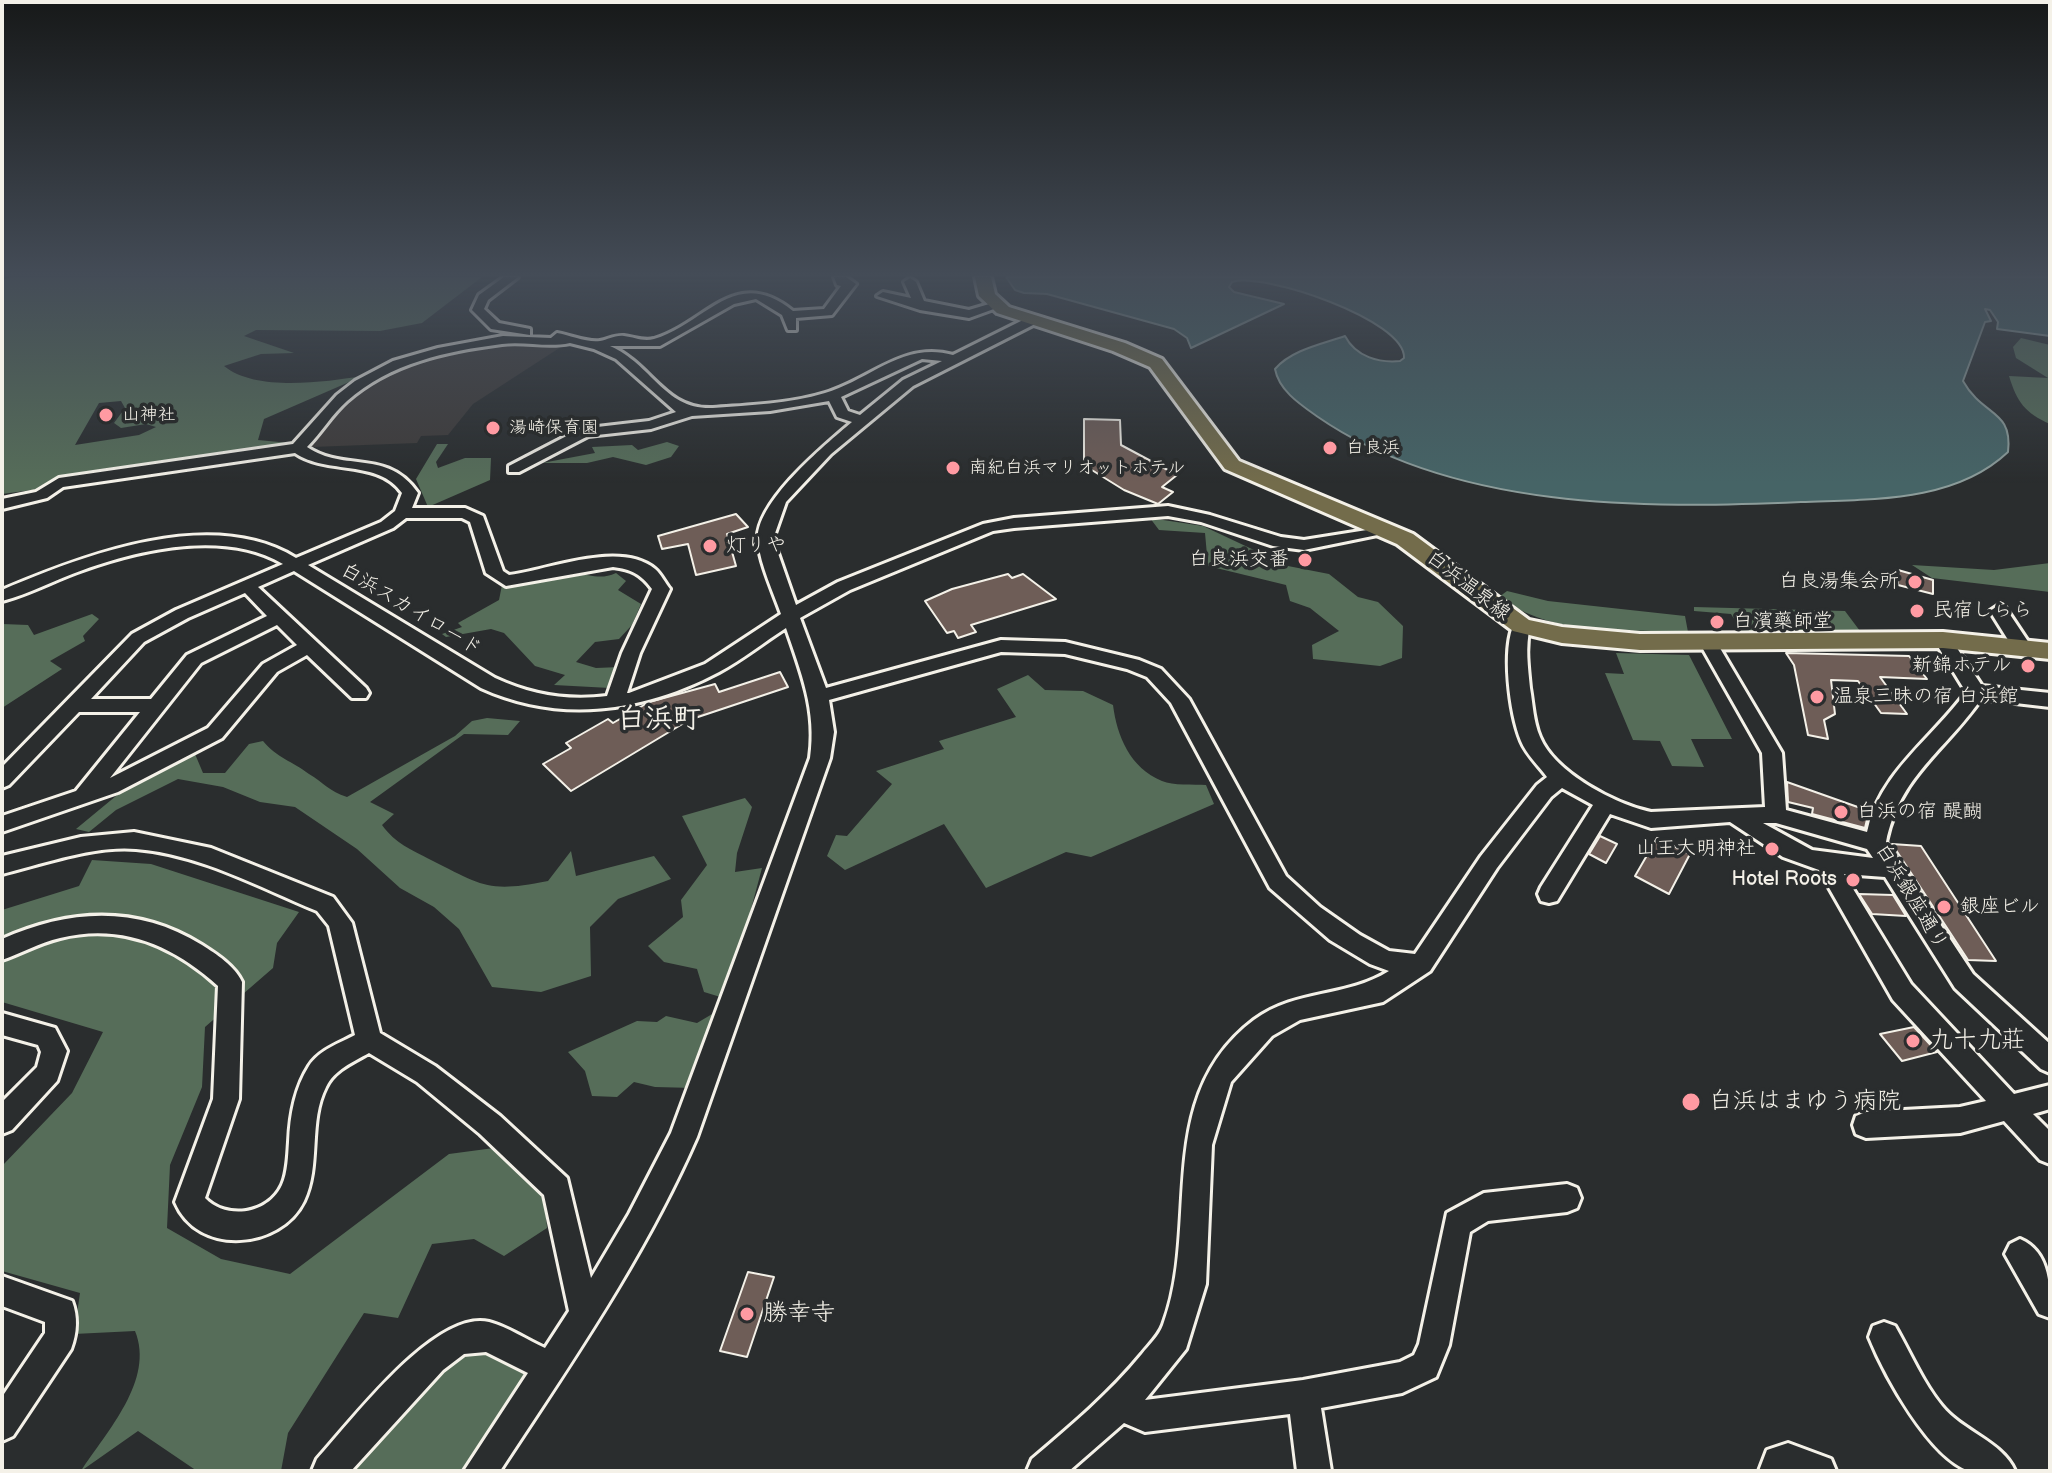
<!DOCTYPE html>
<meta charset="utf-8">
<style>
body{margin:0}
#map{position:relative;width:2052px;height:1473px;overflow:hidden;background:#2a2d2e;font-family:"Balsamiq Sans",sans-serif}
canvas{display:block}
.frame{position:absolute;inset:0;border:4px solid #f4f1e8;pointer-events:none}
</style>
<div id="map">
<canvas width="2052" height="1473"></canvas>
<div class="frame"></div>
</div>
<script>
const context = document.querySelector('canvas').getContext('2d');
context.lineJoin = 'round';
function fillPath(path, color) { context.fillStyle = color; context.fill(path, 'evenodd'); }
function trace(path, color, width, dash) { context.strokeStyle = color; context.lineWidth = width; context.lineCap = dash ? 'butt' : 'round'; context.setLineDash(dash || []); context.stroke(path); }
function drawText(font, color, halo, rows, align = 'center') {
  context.font = font + ' "Balsamiq Sans","Klee One",sans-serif'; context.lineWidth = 7; context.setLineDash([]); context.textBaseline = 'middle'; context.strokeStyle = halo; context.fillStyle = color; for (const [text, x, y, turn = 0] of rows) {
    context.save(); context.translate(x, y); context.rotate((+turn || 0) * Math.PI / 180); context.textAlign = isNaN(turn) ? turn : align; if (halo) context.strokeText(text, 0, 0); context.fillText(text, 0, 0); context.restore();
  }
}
const built = new Path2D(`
 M507,342l57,3 -91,59 -25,31 -27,1 -4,7 -105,4 -1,-6 23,-31 46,-37 43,-15z`);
const green = new Path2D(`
 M11,277h471l-60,46 -42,8 -124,-1 -12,6 50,17 -33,1 -37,12c32,26 100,16 139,10l-99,43 -6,21 31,3 -239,38 -10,8 -38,5v-214zM121,401l4,7 -11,15 7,5 25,-4 10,3 -17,8 -64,10 24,-42z
 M2021,338l29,7v79c-25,-11 -33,-22 -41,-48l39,2 -32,-20 -3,-11z
 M667,442l12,4 -8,11 -25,8 -33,-8 -26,6h-45l53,-10 -3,-6 40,-2 6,5z
 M437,444h11l-12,18 2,6 27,-10h26l-1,22 -62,27 -12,-28z
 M1150,518l53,8 85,40 41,8 29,23 20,5 25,24 -1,32 -22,8 -67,-7 -1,-14 27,-14 -29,-23 -20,-7 -4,-16 -78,-19 -3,-33 -46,-3z
 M2050,563v29l-118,-14 -20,-13 82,5z
 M616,573l10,8 -8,9 23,14 -9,21 -13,14 -24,3 -19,20 20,6 24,-1 -10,21 -56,-3 11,-10 -30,-9 -31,-33 -13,-4 -45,8 -4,-3 20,-7 -4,-4 41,-23 3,-15c26,5 46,-9 70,-11 17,-1 27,7 44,-1z
 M1507,591l41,10 137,15 3,16c-64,-3 -135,5 -189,-35z
 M1694,607l151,4 15,20 -118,1 -11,-18 -37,-3z
 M92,614l7,5 -16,17 2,5 -35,20 12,8 -60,39v-84l26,1 6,10z
 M1616,653l73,2 43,84h-41l13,28 -32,-1 -12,-25 -27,-1 -28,-67 19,1z
 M1028,675l17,15 38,1 30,14c4,31 17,63 49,76 11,5 31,3 44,4l8,19 -123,53 -25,-5 -80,36 -42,-64 -99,46 -18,-14 9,-21 11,1 45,-52 -16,-13 68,-22 -5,-8 77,-24 -19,-28z
 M487,718l33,3 -12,14 -44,-1 -94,68 24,12 -12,11c14,19 28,24 49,35 52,26 57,33 117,21l23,-30 5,25 78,-20 17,23 -53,20 -28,28 1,49 -50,16 -49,-5 -33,-58 -25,-22 -34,-19 -43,-39 -62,-42 -35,-5 -37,-15 -45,-8 -62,31 -27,22 -13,-3 46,-38 73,-37 8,19h22l24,-29 14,-3c14,17 29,20 46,33 15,9 20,17 38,23l108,-61 17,-15z
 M745,798l7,9 -15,46 -2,19 27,-4 -35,131 -23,-7 -7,-23 -33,-7 -16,-16 35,-29 -2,-17 26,-35 -25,-49z
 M92,860l59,4 148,48 -22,31 -4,25 -68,59 -3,60 -32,78 -3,63 54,31 69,15 159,-120 45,-6 50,45 3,35 -43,28 -30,-17 -42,5 -34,74 -34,-5 -76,120 -7,38h-84l-59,-40 -57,40c26,-40 74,-91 54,-140l-61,3 6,-41 -78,-22v-105l70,-73 31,-61 -101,-30v-92l77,-24z
 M724,1007l-30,81 -39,-1 -21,-5 -17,15 -25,-1 -7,-25 -17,-19 69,-31 20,1 9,-6 31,7z
 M459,1339l70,30 -68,102h-134z`);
const water = new Path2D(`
 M1006,277h1044v59l-53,-7 1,-7 -8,-12 -5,-1 6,12 -6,1 -22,59c20,36 50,28 45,71 -54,51 -137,47 -207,50 -157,7 -348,8 -483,-85 -17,-12 -39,-26 -43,-48 16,-19 47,-25 70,-33 11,21 34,27 55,25l4,-3c2,-38 -141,-86 -172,-76l-3,5 5,5 50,12 -93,44 -4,-10 -13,-9 -127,-35 -23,-1 -9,-3z`);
const building = new Path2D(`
 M1084,419l36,1 1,25 56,30 -15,12 11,5 -15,12 -34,-14 -37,-23 -3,-8z
 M736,514l12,13 -21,7 9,32 -40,9 -8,-31 -26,5 -4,-13z
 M1898,570l35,10v14l-35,-9z
 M1008,574l4,4 11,-4 33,25 -85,26 5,7 -18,6 -4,-7 -7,2 -22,-32 27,-12z
 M1786,653l123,3 18,23 -47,-2 27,37 -26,-1 -23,-32 -27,-1 4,34 -11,6 4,19 -20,-4 -14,-70z
 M780,672l8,15 -99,33 -118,71 -28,-27 28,-16 -5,-5 42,-24 5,4 36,-21 66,-18 4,8z
 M1787,782l82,29 -4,17 -53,-14 1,-6 -25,-6z
 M1600,836l17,8 -11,19 -17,-9z
 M1657,838l33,16 -21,40 -34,-18z
 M1892,844l29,2 75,115 -28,-1z
 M1859,894l34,1 13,21 -34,-2z
 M1914,1027l23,25 -35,9 -22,-27z
 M748,1272l26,5 -27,80 -27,-6z`);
const minor = new Path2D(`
 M504,277h14l-30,23 -4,9 15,14 31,6v6l-39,-6 -19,-19 7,-15z
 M834,277h12l10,7 -24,31 -36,3v12h-8l-6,-15 -26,-16 -22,5 -74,42h-50c43,19 54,64 103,62 37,-3 76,-4 112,-15 45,-13 78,-52 128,-38l74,-37h8v6l-122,62 -82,68 -45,48 -13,37 23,66 42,-23 145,-58 31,-6 154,-12 42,9 71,22 23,3 88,-14v6l-88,18 -31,-4 -72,-24 -33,-6 -154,12 -21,3 -143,59 -50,28 26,70 175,-48 64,2 74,18 22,9 28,30 97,177 34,31 40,28 29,16 26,3 66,-98 56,-71 10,-8c-8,-11 -21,-23 -26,-36 -11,-27 -20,-93 -6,-119h12l3,4c-5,22 -2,40 0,62 3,16 3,33 10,49 15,36 75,67 111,75l114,-5 -3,-54 -63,-111 3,-4h12l68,115 4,57 81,22c13,-60 65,-93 99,-140l-32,-52 3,-4h12l33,50 68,7v14l-69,-8c-37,53 -81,76 -95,143l87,132 77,70v29l-9,-4 -86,-81 -70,-111 -41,-3 67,110 103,110 36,-9v24l-17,5 17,17v33l-10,-4 -36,-39 -44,12 -94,5 -10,-4 -3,-9 3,-9 10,-4 94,-5 26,-6 -93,-101 -74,-130 -36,-13 -53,-35 -79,6 -41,-14 -53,87 -8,2 -8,-2 -3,-7 3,-7 52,-82 -31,-17 -11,9 -54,71 -67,103 -47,31 -83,18 -28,16 -41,46 -19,63 -6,139 -20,65 -41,51 158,-20 97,-18 14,-7 5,-11 28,-131 37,-20 83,-9 10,4 4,10 -4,10 -10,4 -79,9 -18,11 -21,113 -13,32 -34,16 -81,15 10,63h-34l-7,-57 -145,18 -21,-9 -55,48h-42l5,-12c39,-33 77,-65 110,-105 7,-9 17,-18 21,-29 38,-100 -11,-228 91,-305 42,-31 92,-22 135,-49l-19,-7 -40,-24 -60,-52 -99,-185 -24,-26 -20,-8 -62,-15 -64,-2 -172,48 5,32 -4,26 -133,379c-52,119 -126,226 -197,334h-36l64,-98 -42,-21 -22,2 -21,16 -92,101h-39l5,-12c34,-37 118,-150 172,-137 19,5 38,18 56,26l24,-37 -25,-116 -64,-61 -63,-52 -48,-29c-16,9 -35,17 -43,34 -18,35 -5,78 -22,114 -23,48 -106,56 -129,1l38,-103 5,-113c-45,-41 -97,-63 -158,-48 -21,5 -38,15 -58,22v-21c67,-30 136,-34 200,6 14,9 33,21 40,37l-3,117 -34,99c21,22 63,17 77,-13 6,-13 6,-30 7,-43 1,-27 6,-54 20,-76 10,-16 31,-23 46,-31l-26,-109 -12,-15c-58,-24 -118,-57 -181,-62 -41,-4 -94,15 -134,25v-18l79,-19 53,-5 77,16 122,49 19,26 28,110 55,33 65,50 67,62 24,100 38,-64 42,-81 139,-375c7,-47 -9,-86 -24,-130 -22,14 -44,32 -67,44 -76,40 -159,52 -238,16l-187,-117 -36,16 108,101 3,5 -3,5h-14l-45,-43 -30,17 -55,66 -104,54 -116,40v-16l74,-25 64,-79h-61l-70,73 -7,3v-21l130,-133 44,-24 107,-46c-58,-34 -141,-15 -200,6 -27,9 -53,24 -81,31v-11c82,-35 210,-84 294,-32l85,-36 14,-11 7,-18c-23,-34 -75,-18 -107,-40l-232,34 -16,11 -45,11v-10l34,-7 23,-14 234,-34 44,-49 18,-14 38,-20 45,-13 65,-12 48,2 6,-5c12,2 31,10 43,8 8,-1 14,-6 24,-5 10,1 19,6 30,3 53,-16 81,-75 139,-28l31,-2 17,-23 -4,-1zM570,343l24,6 22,10 60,53 -27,9 -69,8 -71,37v6h10l69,-36 63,-7 41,-13 78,-5 59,-10 8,16 15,5c-27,23 -99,82 -94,120 3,24 15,49 23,72l-76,50 -76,29h-2l13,-40 30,-64c-5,-6 -9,-15 -15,-20 -35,-29 -106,1 -146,6l-6,-4 -20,-55 -18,-8h-53l6,-15c-31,-45 -73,-20 -111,-46 14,-14 25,-33 40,-46 43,-38 100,-50 155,-57 23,-3 45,4 68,-1zM922,359l20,2 -39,19 -43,35 -12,-4 -7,-14zM406,518h56l8,4 16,51 20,13 107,-19c18,2 28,7 39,22l-30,64 -15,43c-40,5 -76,-1 -112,-18l-187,-113 85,-37zM245,593l22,23 -80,39 -36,44h-60l53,-57 44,-24zM277,625l20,20 -34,19 -55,64 -98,50 91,-115zM1763,823h13l91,26 6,9 -61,-8z
 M910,278l6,4 8,19 45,9 27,-8 6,4 -33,12 -49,-8 -43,-14 6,-4 28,6 -7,-16z
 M1999,605l6,2 24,36 2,4 -2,4h-14l-25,-40z
 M2,1013l53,15 12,23 -10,30 -45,49 -10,4v-32l35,-35 4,-15 -3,-7 -36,-10z
 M2020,1239c31,13 30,50 30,79l-11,-4 -34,-60 5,-10z
 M2,1276l70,25c6,16 5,32 -1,48l-58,87 -11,5v-44l43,-64v-11l-43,-16z
 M1884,1322l11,4c15,26 28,57 47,80 20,25 61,36 73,65 -13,0 -33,2 -45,0 -40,-12 -86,-97 -101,-134l4,-11z
 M1788,1443l43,16 5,12h-77l8,-21z`);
const major = new Path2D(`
 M975,277h16l4,17 14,13 116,36 37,16 77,102 174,73 116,86 33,7 78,7 303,-2 107,11v16l-107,-11 -303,2 -78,-7 -49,-12 -116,-87 -172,-75 -75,-102 -37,-16 -116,-38 -18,-17z`);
const markers = [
 [106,415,8,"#ff9aa2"],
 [493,428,8,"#ff9aa2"],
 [1330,448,8,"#ff9aa2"],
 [953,468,8,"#ff9aa2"],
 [710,546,8,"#ff9aa2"],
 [1305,560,8,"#ff9aa2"],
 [1915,582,8,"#ff9aa2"],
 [1917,611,8,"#ff9aa2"],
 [1717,622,8,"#ff9aa2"],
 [2028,666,8,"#ff9aa2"],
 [1817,697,8,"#ff9aa2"],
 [1841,812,8,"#ff9aa2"],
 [1772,849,8,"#ff9aa2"],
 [1853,880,8,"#ff9aa2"],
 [1944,907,8,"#ff9aa2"],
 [1913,1041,8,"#ff9aa2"],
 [1691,1102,10,"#ff9aa2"],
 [747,1314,8,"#ff9aa2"]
];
const farPoinames = [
 ["山神社",122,415],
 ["湯崎保育園",509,428],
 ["白良浜",1346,448],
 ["南紀白浜マリオットホテル",969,468]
];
const poiNames = [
 ["灯りや",726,546],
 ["白良浜交番",1289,560,"right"],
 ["白良湯集会所",1899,582,"right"],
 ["民宿しらら",1933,611],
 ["白濱藥師堂",1733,622],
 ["新錦ホテル",2012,666,"right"],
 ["温泉三昧の宿 白浜館",1833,697],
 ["白浜の宿 醍醐",1857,812],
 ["山王大明神社",1756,849,"right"],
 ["Hotel Roots",1837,880,"right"],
 ["銀座ビル",1960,907]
];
const streetNames = [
 ["白浜温泉線",1468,586,38],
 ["白浜スカイロード",411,610,31],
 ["白浜銀座通り",1911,897,59]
];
const nearPoinames = [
 ["九十九莊",1929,1041],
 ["白浜はまゆう病院",1709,1102],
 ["勝幸寺",763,1314]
];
const districtNames = [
 ["白浜町",659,720]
];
fillPath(built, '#3e3b3a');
fillPath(green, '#566d59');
fillPath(water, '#466466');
trace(water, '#8c9c9a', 2);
fillPath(building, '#6e5d57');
trace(building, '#f4f1e8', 2);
trace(minor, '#f4f1e8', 6);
trace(major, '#f4f1e8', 6);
fillPath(minor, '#2a2d2e');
fillPath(major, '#736c4b');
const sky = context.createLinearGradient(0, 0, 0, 483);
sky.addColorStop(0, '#171919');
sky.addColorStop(0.57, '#444c57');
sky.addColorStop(1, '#444c5700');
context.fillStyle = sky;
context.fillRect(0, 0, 2052, 483);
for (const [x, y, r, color] of markers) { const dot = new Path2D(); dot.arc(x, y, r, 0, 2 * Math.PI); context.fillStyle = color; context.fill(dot); trace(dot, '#2a2d2e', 3); }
drawText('18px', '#f4f1e8', '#2a2d2e', farPoinames, 'left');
drawText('20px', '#f4f1e8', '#2a2d2e', poiNames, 'left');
drawText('20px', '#f4f1e8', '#2a2d2e', streetNames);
drawText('24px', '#f4f1e8', '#2a2d2e', nearPoinames, 'left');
drawText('bold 28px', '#f4f1e8', '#2a2d2e', districtNames);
</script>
